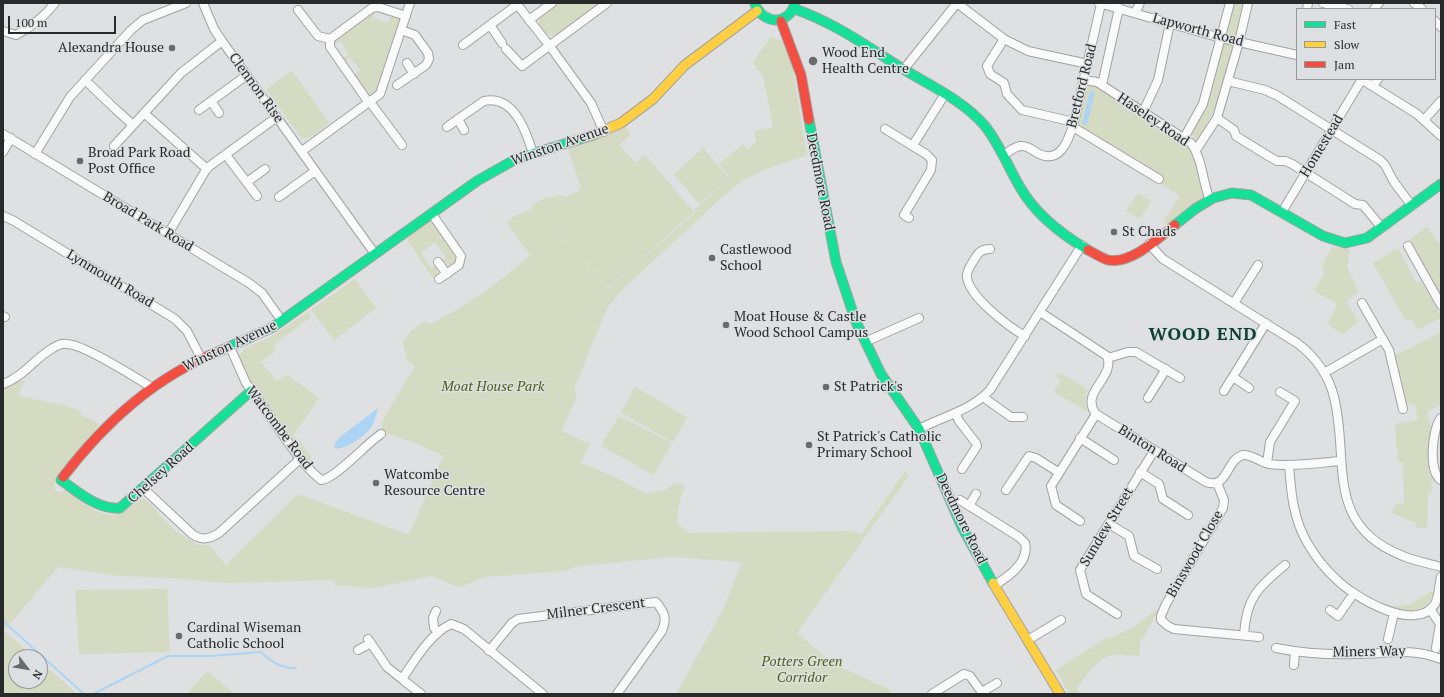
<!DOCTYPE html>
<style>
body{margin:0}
#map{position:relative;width:1444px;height:697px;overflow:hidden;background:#dee0e1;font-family:"PT Serif",serif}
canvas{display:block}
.frame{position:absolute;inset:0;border:4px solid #292a2b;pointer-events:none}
.legend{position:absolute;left:1296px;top:8px;width:140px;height:72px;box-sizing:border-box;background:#dde0e2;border:1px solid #959799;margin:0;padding:5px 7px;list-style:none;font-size:12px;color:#292a2b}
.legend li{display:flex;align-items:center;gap:8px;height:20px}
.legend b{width:20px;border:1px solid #959799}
.north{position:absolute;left:8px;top:649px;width:40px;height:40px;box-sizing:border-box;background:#dde0e2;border:1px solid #959799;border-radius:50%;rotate:121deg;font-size:11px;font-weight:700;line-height:16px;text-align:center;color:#292a2b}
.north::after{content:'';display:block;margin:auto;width:14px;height:18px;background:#686a6b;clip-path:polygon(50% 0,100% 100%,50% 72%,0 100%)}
.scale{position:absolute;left:8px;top:16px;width:108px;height:18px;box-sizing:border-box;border:2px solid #292a2b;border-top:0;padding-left:5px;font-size:12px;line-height:14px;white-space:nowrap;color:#292a2b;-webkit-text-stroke:3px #dde0e2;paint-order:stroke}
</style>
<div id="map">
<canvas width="1444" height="697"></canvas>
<div class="frame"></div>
<ul class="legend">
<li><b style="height:5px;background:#16e098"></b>Fast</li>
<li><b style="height:5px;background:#ffcf43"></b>Slow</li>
<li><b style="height:5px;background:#f24e42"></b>Jam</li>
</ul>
<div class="north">N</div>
<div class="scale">100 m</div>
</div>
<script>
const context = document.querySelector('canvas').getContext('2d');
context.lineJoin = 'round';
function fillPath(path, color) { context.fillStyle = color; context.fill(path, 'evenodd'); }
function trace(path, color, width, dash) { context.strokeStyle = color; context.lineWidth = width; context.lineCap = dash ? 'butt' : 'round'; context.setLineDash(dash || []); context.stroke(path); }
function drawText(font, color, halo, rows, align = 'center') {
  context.font = font + ' "PT Serif",serif'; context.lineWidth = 3; context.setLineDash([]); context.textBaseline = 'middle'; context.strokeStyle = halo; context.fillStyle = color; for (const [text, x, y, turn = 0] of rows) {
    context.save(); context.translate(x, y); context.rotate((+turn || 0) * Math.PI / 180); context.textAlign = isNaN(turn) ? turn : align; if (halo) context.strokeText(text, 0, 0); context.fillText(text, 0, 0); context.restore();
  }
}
const green = new Path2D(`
 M557,3h44l-45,32c-6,1 -10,-1 -14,-6 -10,-12 6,-19 15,-26z
 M1233,3h11l-8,33 -10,-2v-2z
 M376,10l-3,8 15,5 3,-8 8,4 1,4 -23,68 -2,4 -5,1 -17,-21 7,-5 -10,-13 -6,5 -2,-3 7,-5 -9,-13 -7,5v-7z
 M773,37l9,5 10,23 15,90 -44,15 -21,11 -20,16 -98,91 -17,20 -33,81 3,7 -15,35 28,13 -9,19 36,15 29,16 20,-4 9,-7 10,2c-5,13 -8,25 -7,39l11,9 164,-2 8,4 44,-64 4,4 -112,158 37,31 55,25 3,5h-216l47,-84 19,-48 -70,-5 -93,9 -15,5 -80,6 -23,10 -6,-1 -23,-10 -59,12 -38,-3v-4l-3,-1 -106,3 -54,-5 -51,-2 -63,-9 -54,64 31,26h-19v24h24v-20l35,31 -2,2h-70v-305l17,-9 4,2 -4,8 -1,6 47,10 15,5 -1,3 20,10 -44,55 -2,10 4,3 7,-1c13,7 38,30 54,23 7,-3 14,-11 20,-15h6l29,31 24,15h11l17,20 72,-71 111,41 34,-79 -28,-13 -26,-9 -4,2 -4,-8 3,-10 31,-52 -8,-6 -4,-18 9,-12 13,-9 6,3c36,-19 69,-41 99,-69l-23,-33 9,-7 14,-4 4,-7 9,-5 18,-4 5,2 13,-6 2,-3 -13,-39 56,-23 7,8 -12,11 17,18 9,-8 49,57 -86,76 -50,-57 35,-31 -36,31 51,58 88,-77 -2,-2 36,-32 -11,-14 24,-20 5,5 8,-7 -1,-11 18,-4 -10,-51 -10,-13 16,-24z
 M1225,43l7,1 1,3 -15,54 -18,37 -3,1 -7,-5 32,-89z
 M292,71l37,52c-7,6 -18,17 -28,15l-35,-49z
 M1085,82l10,2 88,56 11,12 13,48 -39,28 -4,-7 16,-25 -19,-12 3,-5 -89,-52z
 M703,148l26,30 -30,26 -25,-30z
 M1138,193l13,8 -11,18 -14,-8z
 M429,221h3l25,39 -2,3 -5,2 -8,-4 4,-4 -11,-15 -14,11 10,15 4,-3 3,9 -5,4 -26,-39 2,-3z
 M1427,227l14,19v50l-33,-55z
 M1332,247l18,2 -3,19 12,24 -13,9 12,21 -16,13 -14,-11 9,-20 -23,-13 11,-19 -4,-4z
 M1398,248l18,35 5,-2 20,35v2l-23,12 -7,-11 -5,2 -33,-58z
 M355,279l21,29 -42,32 -23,-30z
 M308,312l3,5 -38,28 3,5 -15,12 16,19 10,-6 32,23 -26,38 7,5 12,17 -5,4 -62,-89 -6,-15 4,-9 26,-11z
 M1441,332v72l-14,8 5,20 6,1c3,21 -5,33 -7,53l3,2 -6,6 -1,35 -11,-2v-4l-24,-10 4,-9 8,-1 -1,-40 -5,-1 -3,-38 23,-4 -3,-15 -10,-2 -13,-48 8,-2z
 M1058,374l6,1 23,14 -2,12 2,8 -1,2 -32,-19 7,-12 -5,-4z
 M635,387l52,30 -14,25 -52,-29z
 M619,416l53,27 -18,32 -53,-29z
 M167,589l3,63 -91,2 -4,-64z
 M1430,592h4c-10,23 -20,21 -42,15l19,-3z
 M1161,606l-21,37 -1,13c-8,0 -17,-2 -25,-1 -15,1 -29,22 -37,33l2,6h-10l-13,-24 50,-32 3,1 25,-12z
 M207,671l28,23h-48z`);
const water = new Path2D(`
 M1090,91l5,1 -8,33 -5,-1z
 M378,408c-2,7 -4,16 -8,21 -6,7 -27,23 -36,19l1,-5 5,-6z`);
const stream = new Path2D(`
 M3,621l81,73
 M93,694l75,-38h44l49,-4c9,9 22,17 35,16`);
const street = new Path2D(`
 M203,3l11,26 8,12 153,213
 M516,3l33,42 42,58 13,29
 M957,3l47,36 24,12 60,13
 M1099,3l122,35 76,17
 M1323,3l25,6
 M1414,3l8,6
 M1307,9l1,-6
 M1374,9l5,-6
 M298,10l20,26 12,3
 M1135,13l5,-10
 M529,20l23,-17
 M1435,21l6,6
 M3,31l13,4c16,-8 28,-18 39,-32
 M1004,39l-17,27 3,8 14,9 3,11 15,16 52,12
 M502,43l-12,-18 27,-20
 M463,45l27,-20
 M506,49l16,17 85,-63
 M407,63l7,11
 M904,69l53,-66
 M1361,79l56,35 24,22
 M85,80l24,23
 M1084,80l13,2 94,61c12,17 11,38 19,57
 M1228,81l37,9 13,6 102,64 5,5 9,17 18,24
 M397,85l29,-20 3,-6 -1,-6 -13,-18 -14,-5
 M1102,85l17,-77
 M1373,86l5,-7
 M211,101l8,12
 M370,102l32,43
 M369,103l-39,-56v-8l42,-31 6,-1 28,9
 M112,106l21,19
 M199,110l48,-35
 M1143,112l15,-32 12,-57
 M144,113l63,56
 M1217,118l17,12 2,6 34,21 7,4h8l7,3 63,40 8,1 19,23
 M1424,120l17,-19
 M447,127l11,-8
 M1073,127l86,52
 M885,129l41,25 6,6 -1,10 -27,45 5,3
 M464,130l-6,-11 26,-18c30,-6 42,30 49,52
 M3,134l246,149 13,10 20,28
 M1184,138l19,-34 27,-101
 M913,145l32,-51
 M114,146l67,-73 41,-32
 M1196,150l21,-32 22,-76 9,-39
 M302,151l78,-57 30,-91
 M3,152l8,-14
 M35,154l35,-57 61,-67 12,-10 43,-17
 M226,155l31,41
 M1004,155c4,-3 10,-8 16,-9 8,-1 13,5 19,8 22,10 30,-15 35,-32l27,-118
 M247,182l18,-13
 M279,197l36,-26
 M1282,212l80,-133
 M432,214l29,42 -2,9 -20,14
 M3,216l11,5 161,98 12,12 14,27
 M168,234l39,-66 70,-51
 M1149,244l14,15 134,84c18,13 32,33 37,54 16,63 -11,128 69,159 12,5 25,7 38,11
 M1408,246l33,59
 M990,249c-9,0 -12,4 -16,11 -3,5 -8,11 -7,17 2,20 42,50 58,59
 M438,262l9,12
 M1234,303l24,-38
 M1362,303l27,47 14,59
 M1040,312l67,44c9,22 -28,36 -11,58l110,68c22,8 20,-23 37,-27 8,-1 17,7 26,9 22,3 48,-1 71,-3
 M3,316l2,1
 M865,342l54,-24
 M230,347l16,36 54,76 13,14 8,7c13,0 46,-37 60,-46
 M1108,358l20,-6h8l44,26
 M1324,373l59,-34
 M1233,377l16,11
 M3,384c20,-7 32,-26 50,-36 3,-2 9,-5 14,-4 16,0 68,33 84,43
 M1224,391l42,-68
 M983,397l28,20h12
 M1148,398l18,-29
 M956,414l3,7 17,22 1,3 -15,23
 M1441,418c-9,10 -13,54 0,62
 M919,429c25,-13 51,-18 71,-39l92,-145
 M1080,438l34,22
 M1267,463l3,-21 25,-41 -15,-9
 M1289,465c2,27 4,54 19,79 7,12 17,25 28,35 18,18 79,55 99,25 4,-8 4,-19 6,-27
 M1140,472l19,12 4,15 25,16
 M1217,483l7,17 -1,8 -57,96 -5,12v4l7,6 6,3 85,8
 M144,489l48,45c10,7 17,5 27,-1l81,-74
 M1006,490l23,-34 7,2 22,14
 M960,500l59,37 6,6c5,19 -17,34 -30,42
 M969,506l7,-12
 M1080,521l-24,-16 -5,-19 45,-72
 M1109,524l20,12 5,20 23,13
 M1430,609l10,15 -4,24
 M1330,610l8,6 16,-23
 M436,611l-3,7 1,10 5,4
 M1117,614l-31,-20 -6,-24 74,-119
 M1244,635c2,-36 13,-47 41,-70
 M368,639l19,28 15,12
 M1388,639l6,-26
 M1028,640l33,-20
 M1276,648c26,5 54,7 80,6 31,0 54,-7 85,5
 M358,650l13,-7
 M489,651l23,-28 6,-4 138,-17c9,11 11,16 6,29l-45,63
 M1294,665l1,-13
 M982,692l15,-9
 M421,694l-19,-15c13,-19 28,-45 49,-55l13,5 79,65
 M932,694l32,-20 6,2 13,18`);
const fast = new Path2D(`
 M755,4c8,21 34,22 40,-1
 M795,9c40,14 73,38 108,60 28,17 61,32 82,57 15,19 23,41 35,61 15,27 41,47 68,63
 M809,120l27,142 20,60 25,52 38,55 43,98 31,56
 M1175,225l20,-16 18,-11 19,-5 19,2 72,41 22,7 22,-5 74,-54
 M222,350l51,-23 204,-146 39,-22 77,-24
 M63,477l-2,3c17,12 37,30 59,28l131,-117`);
const slow = new Path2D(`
 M593,135l28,-12 32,-24 32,-34 72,-54
 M993,583l67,111`);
const jam = new Path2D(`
 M781,21l20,54 8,45
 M1088,250c6,3 13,8 20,10 22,5 51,-22 67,-35
 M63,477c43,-56 93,-101 159,-127`);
const markers = [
 [172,48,4,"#686a6b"],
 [813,61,5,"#686a6b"],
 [80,161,4,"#686a6b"],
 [1114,232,4,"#686a6b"],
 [712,258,4,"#686a6b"],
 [726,325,4,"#686a6b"],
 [826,387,4,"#686a6b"],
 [809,445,4,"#686a6b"],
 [376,483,4,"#686a6b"],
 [179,636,4,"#686a6b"]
];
const streetNames = [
 ["Lapworth Road",1198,30,15],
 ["Bretford Road",1082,86,-76],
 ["Clennon Rise",256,88,54],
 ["Haseley Road",1153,120,34],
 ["Winston Avenue",560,145,-19],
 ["Homestead",1322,146,-59],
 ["Deedmore Road",820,182,79],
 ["Broad Park Road",148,222,31],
 ["Lynmouth Road",110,279,31],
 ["Winston Avenue",230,346,-25],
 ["Watcombe Road",279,428,53],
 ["Binton Road",1152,449,32],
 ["Chelsey Road",161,473,-42],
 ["Deedmore Road",961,519,64],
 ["Sundew Street",1107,527,-59],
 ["Binswood Close",1195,554,-60],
 ["Milner Crescent",596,609,-7],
 ["Miners Way",1369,652,-1]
];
const poiNames = [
 ["Alexandra House",164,48,"right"],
 ["Wood End",822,53],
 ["Health Centre",822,69],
 ["Broad Park Road",88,153],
 ["Post Office",88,169],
 ["St Chads",1122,232],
 ["Castlewood",720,250],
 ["School",720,266],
 ["Moat House & Castle",734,317],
 ["Wood School Campus",734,333],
 ["St Patrick's",834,387],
 ["St Patrick's Catholic",817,437],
 ["Primary School",817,453],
 ["Watcombe",384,475],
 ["Resource Centre",384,491],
 ["Cardinal Wiseman",187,628],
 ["Catholic School",187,644]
];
const parkNames = [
 ["Moat House Park",493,387],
 ["Potters Green",802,662],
 ["Corridor",802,678]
];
const districtNames = [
 ["WOOD END",1203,335]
];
fillPath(green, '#d5dac2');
fillPath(water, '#acd4f4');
trace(stream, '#acd4f4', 2);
trace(street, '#a1a2a3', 10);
trace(fast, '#a1a2a3', 11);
trace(slow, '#a1a2a3', 11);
trace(jam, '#a1a2a3', 11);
trace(street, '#fafafa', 8);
trace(fast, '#16e098', 9);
trace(slow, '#ffcf43', 9);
trace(jam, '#f24e42', 9);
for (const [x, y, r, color] of markers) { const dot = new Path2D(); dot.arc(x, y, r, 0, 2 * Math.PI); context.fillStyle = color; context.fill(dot); trace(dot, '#dde0e2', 1.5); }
drawText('14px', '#292a2b', '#dde0e2', streetNames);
drawText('14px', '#292a2b', '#dde0e2', poiNames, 'left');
drawText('italic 14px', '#555c13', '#dde0e2', parkNames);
context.letterSpacing = '1px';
drawText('bold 18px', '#0e4131', '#dde0e2', districtNames);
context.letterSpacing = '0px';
</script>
